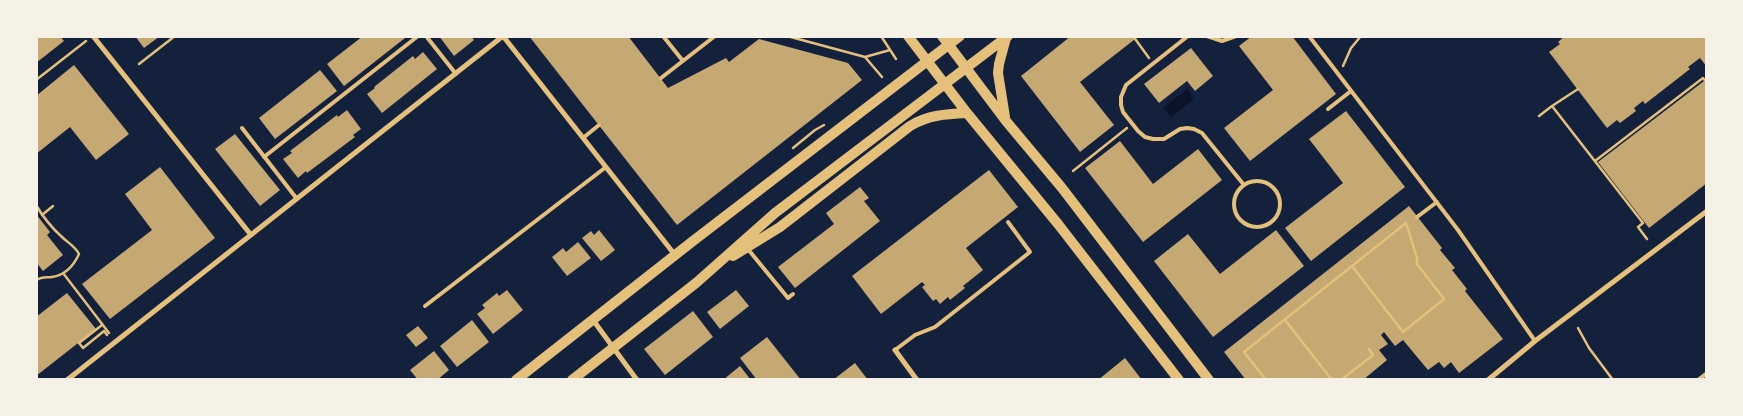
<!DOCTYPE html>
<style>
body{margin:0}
#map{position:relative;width:1743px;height:416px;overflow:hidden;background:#14213d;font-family:"Open Sans",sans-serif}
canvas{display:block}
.frame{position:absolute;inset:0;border:38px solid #f6f1e7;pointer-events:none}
</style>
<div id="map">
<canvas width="1743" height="416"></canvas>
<div class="frame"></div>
</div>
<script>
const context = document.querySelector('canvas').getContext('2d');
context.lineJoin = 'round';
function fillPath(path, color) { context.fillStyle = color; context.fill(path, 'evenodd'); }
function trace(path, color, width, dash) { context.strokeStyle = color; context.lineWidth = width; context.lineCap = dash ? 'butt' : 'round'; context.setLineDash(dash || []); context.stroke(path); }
const water = new Path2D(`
 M1187,89l7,10 -23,18 -8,-9z`);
const building = new Path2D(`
 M36,36h24l4,5 -28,22z
 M135,36h25l-16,12z
 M363,36h41l1,2 -61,48 -17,-22z
 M439,36h32l3,4 -20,16z
 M529,36h99l40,52 58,-30 3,4 30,-23 89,24 14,17 -185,145z
 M1071,36h68l-59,46 34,43 -34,27 -59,-76z
 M1252,36h40l44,58 -86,67 -26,-33 49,-38 -34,-44z
 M1565,36h142v31l-7,-9 -12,9 2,2 -45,35 -2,-3 -9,7 2,3 -16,12 -3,-3 -10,8 -58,-76 11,-8 -2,-2z
 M1191,48l22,28 -18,15 -8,-10 -28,22 -15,-19z
 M423,52l14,17 -55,44 -15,-19 8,-6 -1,-1 39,-31 2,3z
 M74,65l55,69 -33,26 -26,-33 -34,27v-58z
 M320,70l17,21 -62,48 -16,-21z
 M1704,81l3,4v98l-58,45 -51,-66z
 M347,110l14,19 -8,6 2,2 -48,36 -1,-2 -8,7 -15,-19 9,-6 -2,-2 47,-36 1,2z
 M1346,111l59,76 -94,74 -26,-33 58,-45 -34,-44z
 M235,134l45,56 -20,16 -45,-57z
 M1120,141l33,43 45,-35 24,31 -79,62 -58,-74z
 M160,167l55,71 -105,81 -28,-35 70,-54 -27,-36z
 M989,170l29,37 -52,41 17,22 -20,16 2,2 -15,12 -2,-3 -8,7 -4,-5 -3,2 -11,-14 3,-2 -3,-3 -41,32 -29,-38z
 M860,187l9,11 -5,3 16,20 -85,67 -17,-21 56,-43 -8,-11z
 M1409,206l33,42 -2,2 15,18 -3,2 15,19 -2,2 38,48 -44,34 -8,-11 -7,6 -5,-6 -11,8 -25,-30 -8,6 -11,-14 -3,3 7,9 -9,6 8,10 -24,20h-117l-22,-28z
 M36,214l14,18 -3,3 16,20 -20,16 -7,-9z
 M599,230l16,20 -14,11 -19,-23 9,-7 3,4z
 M1276,230l28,36 -91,71 -59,-76 34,-27 32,40z
 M578,242l13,16 -24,18 -15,-19 11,-9 3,4z
 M507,290l16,20 -30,24 -16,-20 8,-6 -3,-3 15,-12 2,3z
 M736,290l13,16 -29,23 -13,-17z
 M67,293l29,36 -60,47v-59z
 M693,311l20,26 -48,38 -21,-26z
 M472,320l17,22 -32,25 -17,-21z
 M418,326l10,12 -12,9 -10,-12z
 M767,337l34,43h-44l-17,-22z
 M434,351l15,19 -12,10h-19l-8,-10z
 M1125,358l17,22h-44z
 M855,363l13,17h-35z
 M740,366l11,14h-28z`);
const path = new Path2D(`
 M787,36l78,21
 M881,36l15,23
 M1133,36l16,22
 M139,64l36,-28
 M1343,66l8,-18 10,-12
 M882,77l-17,-20 25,-7
 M36,80l50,-39
 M1552,106l26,-17
 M1539,116l13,-10 91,117 -5,4 9,12
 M793,148l22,-18 9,-5
 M1595,161l108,-83 4,5
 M1073,171l54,-43
 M36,205c7,12 16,23 26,32 6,6 13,9 17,17 -5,11 -13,21 -27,23 -7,1 -9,-1 -16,3
 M42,215l11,-9
 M63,273l46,60
 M1285,320l47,60
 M102,325l-23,18 4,5 21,-17 3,4
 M1578,328l11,20 24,32
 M1266,380l-22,-28 162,-129 11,35v6l27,35 -41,33 -51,-66
 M1341,380l32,-25 -4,-6`);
const service = new Path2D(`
 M426,36l30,38
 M663,36l20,25
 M1188,36l-62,49 -5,12v8l2,7 15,19 7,6 8,2h11l16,-10 7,-1 7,1 8,4 42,52
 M1207,36l15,5 14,-5
 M1309,36l149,194 77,111
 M661,78l54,-42
 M1328,109l23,-18
 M242,128l55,71
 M583,138l16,-13
 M264,157l154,-121
 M1234 204a23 23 0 1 1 46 0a23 23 0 1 1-46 0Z
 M1417,217l20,-15
 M747,248l41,50 5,-4
 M425,306l181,-139
 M895,350l20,-15 20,-8 95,-75 -22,-30
 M1698,380l9,-7`);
const minor = new Path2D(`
 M93,36l158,199
 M503,36l172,219
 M593,320l44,60
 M895,350l22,30
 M67,380l436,-344
 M1488,380l47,-39 172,-130`);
const secondary = new Path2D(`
 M908,36l59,77 91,111 121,156
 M942,36l64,85 56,67 147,192
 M1005,117l-7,-44 1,-9 7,-26
 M733,256l47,-29 130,-101c18,-11 36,-12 57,-13
 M516,380l177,-139 267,-205
 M572,380l124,-97 79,-70 233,-177`);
fillPath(water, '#0b132b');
fillPath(building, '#c6a872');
trace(path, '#e5c07b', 2.5);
trace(service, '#e5c07b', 4);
trace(minor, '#e5c07b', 5);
trace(secondary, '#e5c07b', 10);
</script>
